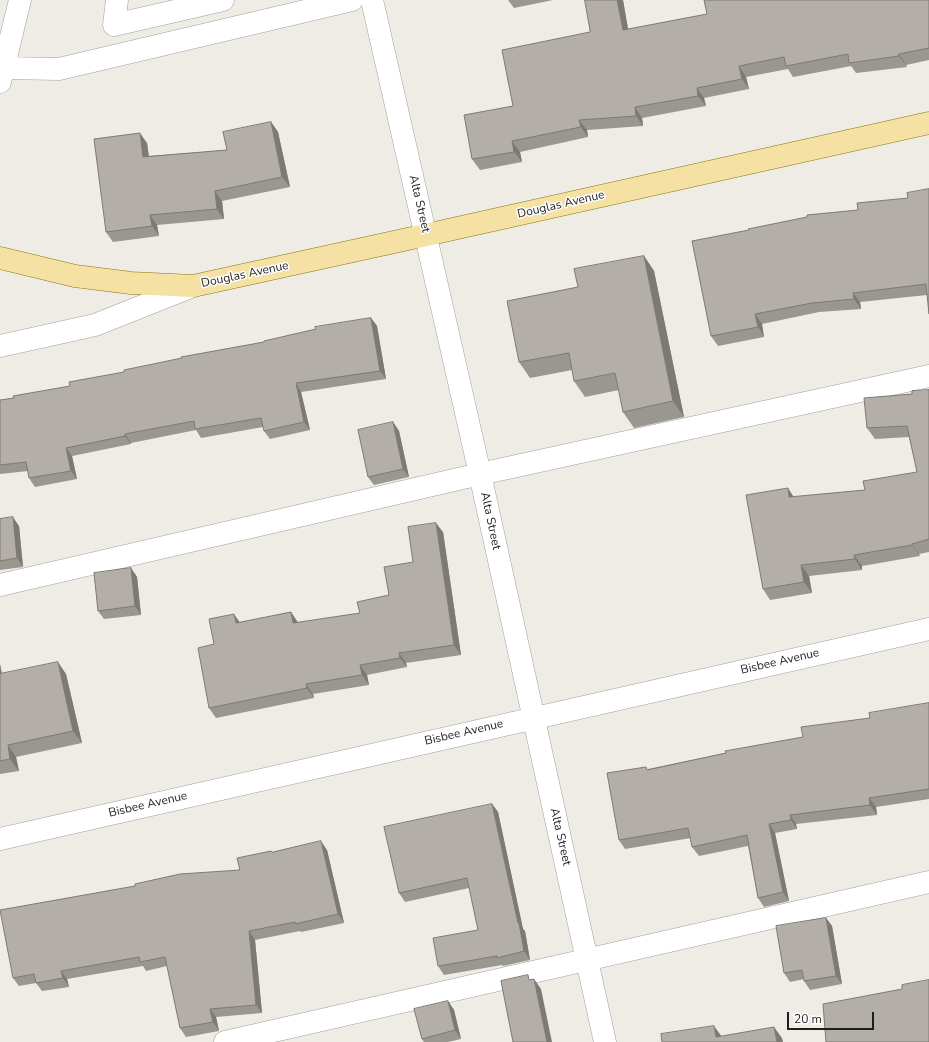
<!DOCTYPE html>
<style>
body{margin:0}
#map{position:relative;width:929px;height:1042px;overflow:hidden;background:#eeece4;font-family:"Nunito Sans",sans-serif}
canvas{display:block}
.scale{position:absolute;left:787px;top:1012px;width:87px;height:18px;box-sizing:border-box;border:2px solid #1e1e1e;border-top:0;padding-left:5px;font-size:12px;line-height:14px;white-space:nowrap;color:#1e1e1e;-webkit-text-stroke:3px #fff;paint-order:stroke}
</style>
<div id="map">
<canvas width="929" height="1042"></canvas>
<div class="scale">20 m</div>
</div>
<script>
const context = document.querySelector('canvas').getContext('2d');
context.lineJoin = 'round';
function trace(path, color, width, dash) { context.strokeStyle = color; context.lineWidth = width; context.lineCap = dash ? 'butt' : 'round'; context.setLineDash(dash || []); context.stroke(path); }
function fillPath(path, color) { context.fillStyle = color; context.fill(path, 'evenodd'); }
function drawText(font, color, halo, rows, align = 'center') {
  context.font = font + ' "Nunito Sans",sans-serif'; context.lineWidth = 3; context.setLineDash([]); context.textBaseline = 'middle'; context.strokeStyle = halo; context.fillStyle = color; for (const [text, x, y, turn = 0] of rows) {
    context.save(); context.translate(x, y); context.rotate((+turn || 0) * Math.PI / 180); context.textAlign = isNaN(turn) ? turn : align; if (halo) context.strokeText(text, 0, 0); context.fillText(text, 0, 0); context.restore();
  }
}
const minor = new Path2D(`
 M117,0l-3,25 109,-25
 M372,0l108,474 125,568
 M4,68l55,1 293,-69
 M0,82l20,-82
 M0,346l95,-21 98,-39
 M0,585l480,-111 449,-98
 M0,839l929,-210
 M225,1042l704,-160`);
const major = new Path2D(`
 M0,258l75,18 56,7 62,3 233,-51 503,-112`);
const wall = new Path2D(`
 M508,0h45l-39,8z
 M623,0l5,29 301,-29v60l-23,5 1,2 -51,6 -5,-7 -58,11 -5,-8 -42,8 3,12 -45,9 2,8 -64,12 1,8 -56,4 1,7 -68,15 2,10 -42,8 -8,-11 41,-53z
 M271,122l7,10 12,55 -68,14 2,18 -67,6 2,11 -46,6 -7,-10 41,-89 2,13 78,-6z
 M929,189l-2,106 -67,7 1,7 -42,3 -57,12 2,13 -46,9 -7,-10 147,-126 50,-12z
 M644,256l10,15 30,146 -50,11 -11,-16 -4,-22 -34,7 -11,-16 -2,-11 -42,8 -11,-16 59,-75z
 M371,318l6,8 9,53 -85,13 9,38 -40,9 -6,-8 -1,-4 -62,11 -5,-8 -65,13v1l-59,12 5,23 -42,8 -6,-9 -1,-7 -28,3v-74l14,-2 56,-12 54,-14 140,-30z
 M929,390v162l-10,2 1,2 -58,10v4l-53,6 3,17 -42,7 -7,-11 31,-92 71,-7 52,-18 -8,-35 -34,2 -8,-11 45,-34z
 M393,422l6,9 10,46 -35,8 -6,-8z
 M0,519l19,7 4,41 -23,3z
 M443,532l18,123 -55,8 1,4 -40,8 2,10 -56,9 1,4 -98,20 -7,-10 5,-64 26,-21 51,-11 7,11 62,-10 29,-18 24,-33z
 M131,568l6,9 4,38 -37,4 -6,-8z
 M0,664l2,10h64l16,69 -66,14 3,14 -19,3z
 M929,703v96l-53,8 1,8 -81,9 1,5 -22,4 14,68 -25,6 -6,-9 -10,-52 -49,10 -7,-9 -1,-9 -66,11 -6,-9 29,-71 155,-32 67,-19z
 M492,804l6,8 25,117 2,2 5,29 -27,6 -1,-1 -58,10 -6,-9 40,-36 -9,-42 -64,14 -6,-9z
 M327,850l17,73 -43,9 -1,-1 -45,9 7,73 -46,4 3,14 -33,6 -6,-9 -13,-62 -21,5 -3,-5 -76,13 2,8 -27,4 -6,-8 -17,3 -6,-8 227,-108 32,-18z
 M826,918l6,8 10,58 -32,6 -6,-9v-2l-14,3 -6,-9z
 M448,1001l6,9 7,29 -13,3h-24l-2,-3z`);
const shadedWall = new Path2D(`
 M617,0h6l7,41 -7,-11z
 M899,54l7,11 1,2 -8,-11z
 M739,66l7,11 3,12 -7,-10z
 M697,88l7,10 2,8 -8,-10z
 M635,107l7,11 1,8 -7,-10z
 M579,120l8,10 1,7 -7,-10z
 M271,122l7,10 12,55 -8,-10z
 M140,133l7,10 3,24 -7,-10z
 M512,141l8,11 2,10 -8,-10z
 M215,191l7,10 2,18 -7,-10z
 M150,215l7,10 2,11 -7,-10z
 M644,256l10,15 30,146 -11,-16z
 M853,293l7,9 1,7 -7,-10z
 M755,314l7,10 2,13 -6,-10z
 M371,318l6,8 9,53 -6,-8z
 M296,383l5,9 9,38 -6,-8z
 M393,422l6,9 10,46 -6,-8z
 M125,434l6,9v1l-6,-8z
 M66,448l6,8 5,23 -6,-8z
 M788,488l7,11 -6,-2z
 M13,517l6,9 4,41 -6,-9z
 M436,523l7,9 18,123 -7,-10z
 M912,544l7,10 1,2 -8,-11z
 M854,555l8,11v4l-7,-11z
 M801,565l8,11 3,17 -8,-11z
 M131,568l6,9 4,38 -6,-9z
 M291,612l6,9 3,12 -7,-10z
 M234,614l7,10 -5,-1z
 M399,653l7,10 1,4 -7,-9z
 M58,662l8,12 16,69 -9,-12z
 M0,664l4,24 -4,-6z
 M360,665l7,10 2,10 -7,-10z
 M306,684l7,10 1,4 -7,-10z
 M8,745l8,12 3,14 -9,-12z
 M869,798l7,9 1,8 -7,-10z
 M492,804l6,8 25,117 2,2 5,29 -6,-9z
 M790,815l6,9 1,5 -6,-9z
 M769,824l6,9 14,68 -6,-9z
 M321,841l6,9 17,73 -6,-9z
 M826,918l6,8 10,58 -6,-8z
 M249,931l6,9 7,73 -6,-8z
 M61,971l6,8 2,8 -6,-9z
 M534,979l7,10 11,53h-5z
 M448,1001l6,9 7,29 -6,-9z
 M210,1009l6,8 3,14 -6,-9z
 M714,1026l8,11h-6z
 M774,1027l8,11 1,4h-6z`);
const building = new Path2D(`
 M585,0h32l6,30 84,-16 -3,-14h225v48l-30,6v2l-50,7 -1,-9 -62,12 -2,-9 -45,9 3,13 -45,9 1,8 -63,11 1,9 -57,4 2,7 -69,14 2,11 -42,7 -8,-44 49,-9 -11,-56 88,-18z
 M271,122l11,55 -67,14 2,18 -67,6 2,11 -46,6 -12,-93 46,-6 3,24 84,-7 -4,-18z
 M929,189v125l-3,-30 -73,9 1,6 -42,4 -57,11 3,13 -47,9 -19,-95 57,-11 -1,-1 59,-12v-2l51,-5 -1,-7 51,-5 -1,-5z
 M644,256l29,145 -50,11 -8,-39 -41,8 -5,-28 -50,9 -12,-61 71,-14 -4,-18z
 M371,318l9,53 -84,12 8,39 -40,9 -3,-13 -66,11 -1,-8 -69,13v2l-59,12 5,23 -42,7 -3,-16 -26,3v-65l14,-2 -1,-2 57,-10 -1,-4 55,-10v-2l58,-12 -1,-1 83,-15v-1l52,-12 -1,-2z
 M929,390v149l-17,5v1l-58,10 1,4 -54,6 3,17 -41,7 -17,-94 42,-7 1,9 76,-7 -2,-9 54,-9 -10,-46 -40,2 -3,-30 48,-4v-3z
 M393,422l10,47 -35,8 -10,-47z
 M13,517l4,41 -17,3v-42z
 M436,523l18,122 -55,8 1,5 -40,7 2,10 -56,9 1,4 -98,20 -11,-60 16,-4 -5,-25 25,-5 2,9 55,-11 2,11 67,-10 -3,-11 32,-7 -5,-28 29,-5 -5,-35z
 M131,568l4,38 -37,5 -4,-38z
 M58,662l15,69 -65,14 2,14 -10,2v-87z
 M929,703v86l-60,9 1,7 -80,10 1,5 -22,4 14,68 -25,6 -11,-63 -55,12 -4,-19 -69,12 -12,-67 39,-6 1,3 79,-17 -1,-2 78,-14 -2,-10 69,-9 -1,-5z
 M492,804l26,119h1l5,28 -27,7v-2l-59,10 -5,-28 45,-8 -11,-52 -68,15 -15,-66z
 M321,841l17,73 -43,10v-2l-46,9 7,74 -46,4 3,13 -33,6 -15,-71 -25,5 -1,-5 -78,14 2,7 -27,5 -2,-9 -21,4 -13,-68 135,-24v-2l45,-10 60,-4 -3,-12 34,-7 1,1z
 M826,918l10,58 -32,5 -2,-11 -18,3 -8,-47z
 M528,975l1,5 5,-1 13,63h-34l-12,-61z
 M929,980v62h-103l-3,-38 79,-15v-4z
 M448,1001l7,29 -33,9 -8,-30z
 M714,1026l2,11 58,-10 3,15h-115l-1,-8z`);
const streetNames = [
 ["Alta Street",419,204,77],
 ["Douglas Avenue",561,205,-13],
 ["Douglas Avenue",245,275,-12],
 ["Alta Street",490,521,78],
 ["Bisbee Avenue",780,662,-13],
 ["Bisbee Avenue",464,733,-13],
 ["Bisbee Avenue",148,805,-13],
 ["Alta Street",560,837,77]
];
trace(minor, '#9f9f9f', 23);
trace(major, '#8a790d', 23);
trace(minor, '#fff', 22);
trace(major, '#f4e1a3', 22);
fillPath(wall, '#9a9690');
fillPath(shadedWall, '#7d7a75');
fillPath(building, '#b3aea7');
trace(building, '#7d7a75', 1);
drawText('12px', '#1e1e1e', '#fff', streetNames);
</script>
